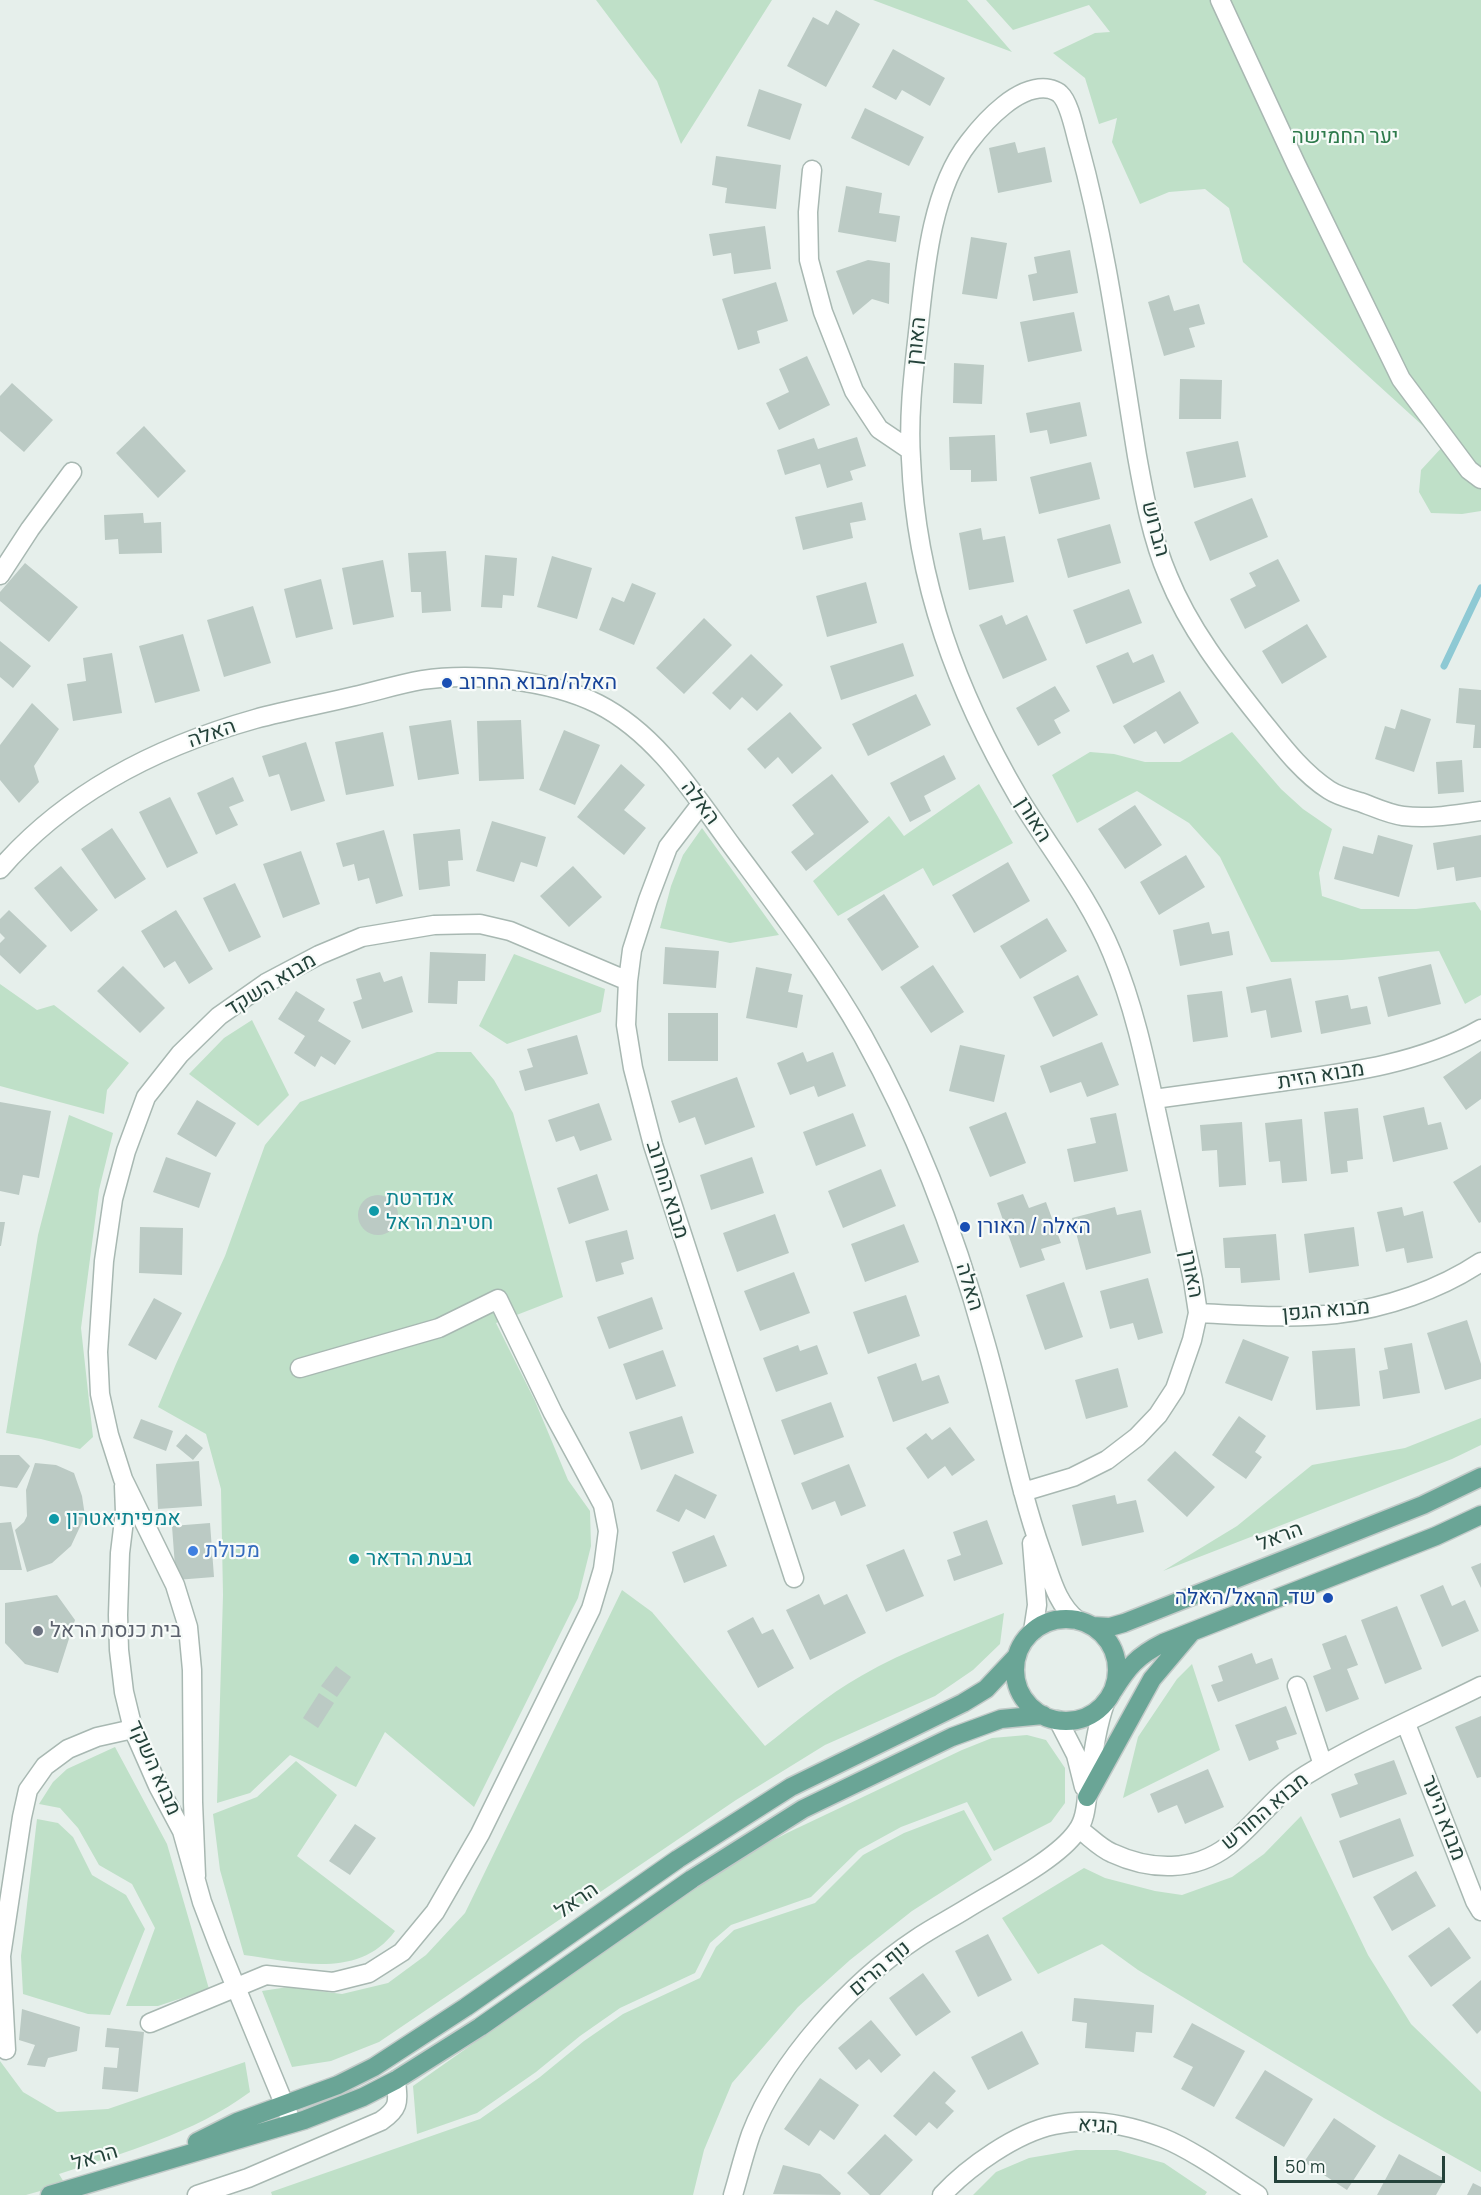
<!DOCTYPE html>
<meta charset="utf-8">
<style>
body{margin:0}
#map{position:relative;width:1481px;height:2195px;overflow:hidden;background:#e6efeb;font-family:Manrope,sans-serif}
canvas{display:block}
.scale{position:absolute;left:1274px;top:2156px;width:171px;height:27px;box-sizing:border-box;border:3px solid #24423a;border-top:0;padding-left:8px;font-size:18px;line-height:21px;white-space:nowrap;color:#24423a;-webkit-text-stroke:4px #f7fbf9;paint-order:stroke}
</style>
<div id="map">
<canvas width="1481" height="2195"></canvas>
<div class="scale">50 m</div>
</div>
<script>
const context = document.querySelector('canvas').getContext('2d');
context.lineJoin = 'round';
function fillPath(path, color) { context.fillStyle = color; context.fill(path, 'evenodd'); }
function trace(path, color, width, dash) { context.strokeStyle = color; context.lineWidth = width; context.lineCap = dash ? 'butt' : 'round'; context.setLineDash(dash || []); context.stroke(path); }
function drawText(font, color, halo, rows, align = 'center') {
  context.font = font + ' Manrope,Heebo,sans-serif'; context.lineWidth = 4.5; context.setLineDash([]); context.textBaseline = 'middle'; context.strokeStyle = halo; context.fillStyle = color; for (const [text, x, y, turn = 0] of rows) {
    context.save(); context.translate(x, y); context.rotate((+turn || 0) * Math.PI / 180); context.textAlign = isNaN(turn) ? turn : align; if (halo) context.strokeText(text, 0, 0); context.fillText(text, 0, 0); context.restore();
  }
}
const green = new Path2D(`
 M596,0h176l-91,144 -24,-63z
 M873,0h94l45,52z
 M986,0h495v511l-19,3 -31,-1 -12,-21 2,-22 23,-25 -201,-183 -14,-54 -24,-19 -36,3 -29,12 -28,-62 5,-24 -18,6 -14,-46 -32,-25 42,-20 15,-1 -21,-27 -76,25z
 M1232,732l49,57 22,20 29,20 -13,44 3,23 39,13h55l59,-7 6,9v84l-16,9 -26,-53 -97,9 -71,2 -51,-105 -31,-34 -52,-32 -60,32 -25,-48 38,-23 24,2 31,8h35z
 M979,784l34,59 -80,43 -10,-18 -85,48 -25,-35 76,-65 15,20z
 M702,828l77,107 -49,8 -70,-15 11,-42 12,-31z
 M514,954l91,35 -4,23 -94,32 -28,-18z
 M0,984l37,26 17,-5 75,58 -22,27 -3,24 -104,-28z
 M252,1020l37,75 -31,31 -69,-52 35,-36z
 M437,1052h34l23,28 19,33 50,184 -67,26 39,78 33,79 22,31 1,35 -13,52 -104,209 -89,-75 -29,55 -66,-32 -40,38 -33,10 6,-208 -2,-106 -15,-55 -48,-27 18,-43 49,-108 40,-111 35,-43z
 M69,1115l44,18 -14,57 -18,138 12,109 -13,12 -39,-10 -35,-6 32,-198z
 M1481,1418v27l-29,14 -289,112 74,-45 75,-61 93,-17z
 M622,1590l30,22 113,134c31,-24 62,-51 96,-70 45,-26 95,-44 143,-63l-4,31 -27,26 -38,26 -110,49 -89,55 -357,242 -48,19 -39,6 -30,-76 26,-4 54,7 46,-11 38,-28 39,-42z
 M1192,1664l28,86 -97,48 15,-61 39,-58z
 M1027,1735l19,5 19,28v35l-14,19 -57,29 -27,-49 -66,25 -42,23 -48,47 -80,28 -21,18 -15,30 -75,35 -40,28 -44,36 -59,41 -60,21 -4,-48 318,-224 56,-29 175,-83 30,-12z
 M115,1747l52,97 42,145 -51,17h-32l29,-78 -23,-44 -33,-19 -21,-37 -18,-20 -21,-4 14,-22 14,-13z
 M296,1761l41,34 -40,61 98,75c-36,49 -99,31 -151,24l-24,-85 -7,-56 44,-17z
 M964,1810l28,50 -80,51 -62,49 -52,47 -66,76 -28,67 -11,45h-421l-1,-3 209,-73 60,-42 44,-36 39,-27 77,-36 16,-31 18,-17 81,-27 48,-48 41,-22z
 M1301,1816l67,139 43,69 70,68v80l-97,-54 -246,-148 -36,-26 -64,30 -36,-56 82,-50 21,10 50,13 27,4 50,-18 32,-23z
 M37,1819l21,4 15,14 19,38 34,20 19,34 -35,86 -22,-1 -65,-20 -2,-38z
 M0,2061l23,31 34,20 51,-3 137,-47 5,30c-57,42 -125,60 -191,82l6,10 -39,11h-26z
 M1076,2150h41l47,13 43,29 -2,3h-232l23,-23 33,-14z`);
const stream = new Path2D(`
 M1444,666l37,-78`);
const building = new Path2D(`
 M836,10l24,14 -34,63 -39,-21 26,-49 15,8z
 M893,49l52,29 -15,28 -28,-16 -6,10 -24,-13z
 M759,89l43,15 -12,36 -43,-14z
 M865,108l59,29 -15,29 -58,-28z
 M1015,142l3,11 27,-6 7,35 -54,11 -9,-45z
 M716,156l65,9 -5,44 -51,-6 2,-15 -15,-3z
 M846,186l36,7 -3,20 21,3 -4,26 -58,-10z
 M765,226l6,43 -37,5 -3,-21 -18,3 -4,-22z
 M971,237l36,6 -10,56 -35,-5z
 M1070,250l8,43 -45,8 -5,-26 9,-2 -3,-16z
 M868,260l22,3 -1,41 -17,-5 -19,16 -17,-44z
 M776,282l12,39 -31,10 3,12 -22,7 -16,-51z
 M1169,295l5,16 25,-7 6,20 -16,4 6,19 -31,9 -16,-54z
 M1074,312l8,39 -54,11 -8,-40z
 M807,356l23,49 -51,25 -13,-27 23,-11 -10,-23z
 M954,363l30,2 -2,39 -29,-1z
 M1180,379l42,1 -1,39h-42z
 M12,383l41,37 -29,32 -24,-21v-35z
 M1080,402l7,34 -37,8 -3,-14 -17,3 -4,-20z
 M144,426l42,45 -28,27 -42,-45z
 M995,435l2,46 -26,1v-12h-21l-1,-33z
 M857,437l9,29 -16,5 3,9 -26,8 -7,-24 -35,11 -8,-25 37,-12 4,11z
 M1238,441l8,36 -52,11 -8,-36z
 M1091,462l9,37 -61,15 -9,-37z
 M1252,498l16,39 -58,24 -16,-39z
 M862,502l4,18 -16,3 3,15 -50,12 -8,-33z
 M143,513l1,10 17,-1 1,31 -43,1 -1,-15 -13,1 -1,-25z
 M1110,524l11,39 -53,15 -11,-39z
 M981,528l2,12 22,-4 9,46 -45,8 -10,-57z
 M446,551l5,60 -29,2 -1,-21h-10l-3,-39z
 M485,555l32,3 -3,38 -11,-1 -1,13 -21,-1z
 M552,556l40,12 -15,51 -40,-12z
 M1278,559l22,42 -55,28 -15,-30 26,-13 -7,-13z
 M383,560l11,57 -41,8 -11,-57z
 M25,563l53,44 -29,35 -49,-41v-9z
 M321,579l12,50 -37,9 -12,-49z
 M866,582l11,41 -50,14 -11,-41z
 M632,583l24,10 -22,52 -35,-15 13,-33 12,5z
 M1129,589l13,34 -56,21 -13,-34z
 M253,606l18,57 -47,14 -17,-57z
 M1002,615l4,10 21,-10 20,45 -44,19 -24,-54z
 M704,618l28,27 -48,49 -28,-26z
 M1307,624l20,33 -45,27 -20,-33z
 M183,634l17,57 -45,12 -16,-57z
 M0,641l31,25 -18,22 -13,-11z
 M903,643l11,33 -73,24 -11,-34z
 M1128,652l5,11 20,-9 12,28 -52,22 -17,-38z
 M112,653l10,60 -49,8 -6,-37 19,-3 -3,-23z
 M751,654l32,31 -26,26 -15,-14 -12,13 -18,-17z
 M1055,686l15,25 -16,9 7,13 -23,13 -22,-38z
 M1459,688l22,2v58h-8l2,-23 -19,-2z
 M1180,691l19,32 -35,21 -8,-13 -22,13 -11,-18z
 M916,694l15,31 -63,31 -16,-32z
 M32,703l27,26 -25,37 5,16 -20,21 -19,-23v-35z
 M1401,709l30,10 -17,53 -39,-13 10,-33 10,3z
 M790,712l32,36 -30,26 -14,-17 -13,12 -18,-20z
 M451,720l8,54 -41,6 -9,-54z
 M521,720l3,59 -45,2 -2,-60z
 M564,730l36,15 -25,60 -36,-15z
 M383,732l11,54 -48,9 -11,-53z
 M306,742l19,59 -34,10 -12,-37 -10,3 -7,-21z
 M944,755l12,24 -32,17 7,15 -21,11 -20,-39z
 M1462,760l2,32 -26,2 -2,-32z
 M621,764l24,21 -21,25 22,18 -22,27 -47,-38z
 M832,774l37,48 -63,49 -15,-19 23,-18 -22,-29z
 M233,777l11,24 -15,6 9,18 -22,10 -19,-42z
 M170,797l28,56 -31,15 -28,-56z
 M1135,805l27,40 -37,24 -27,-40z
 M492,821l54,16 -9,30 -16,-5 -7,20 -38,-11z
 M112,828l34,51 -31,20 -34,-50z
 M460,829l3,31 -15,1 2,25 -31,4 -6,-56z
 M384,830l19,66 -27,8 -7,-26 -11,3 -4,-17 -11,3 -7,-24z
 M1378,835l35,10 -14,52 -65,-18 9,-33 30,8z
 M1481,835v42l-25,4 -2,-14 -17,3 -4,-27z
 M301,851l19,53 -37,14 -20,-54z
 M1186,855l19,32 -46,28 -19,-33z
 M1008,862l22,39 -56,32 -22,-38z
 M61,866l37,44 -27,22 -37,-44z
 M573,866l29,31 -33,30 -29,-31z
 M235,883l26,54 -32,15 -26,-54z
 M884,894l35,53 -37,24 -35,-52z
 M9,910l38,36 -27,28 -20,-19v-12l5,-5 -5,-5v-14z
 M176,910l37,59 -24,15 -14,-23 -11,7 -23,-37z
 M1047,918l20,33 -47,28 -20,-33z
 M1209,922l3,12 17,-3 4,24 -53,11 -7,-36z
 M665,947l54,4 -3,37 -53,-4z
 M430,952l56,2 -1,27h-27l-1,23 -29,-1z
 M1431,964l10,40 -53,13 -10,-40z
 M933,965l31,47 -33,21 -31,-46z
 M123,966l42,42 -25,25 -43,-42z
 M756,967l36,7 -4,18 15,3 -6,33 -51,-10z
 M380,972l4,10 18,-6 11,36 -51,17 -9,-27 9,-3 -6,-20z
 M1078,975l20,40 -45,22 -20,-40z
 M1291,978l11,54 -31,6 -5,-28 -15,3 -5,-26z
 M296,991l29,18 -7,12 33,20 -16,24 -14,-9 -6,11 -21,-14 11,-17 -27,-17z
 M1222,991l6,46 -35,5 -6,-47z
 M1348,995l3,14 16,-3 4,18 -50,10 -6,-33z
 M668,1013h50v48h-50z
 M577,1035l11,39 -63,17 -6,-20 14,-4 -6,-18z
 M1102,1042l17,43 -32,12 -6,-15 -31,11 -10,-27z
 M960,1045l45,10 -11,47 -45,-11z
 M1481,1051v48l-15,11 -23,-33z
 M803,1052l4,10 26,-10 13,34 -28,11 -4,-11 -24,9 -13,-32z
 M737,1077l18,50 -50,18 -10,-28 -16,6 -8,-22z
 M197,1100l39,23 -20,34 -39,-23z
 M0,1102l51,9 -12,67 -16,-3 -4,20 -19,-4z
 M599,1103l13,37 -32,11 -6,-15 -18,6 -8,-22z
 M1424,1107l4,18 13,-3 7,27 -55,13 -10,-46z
 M1358,1108l5,51 -16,2 1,11 -17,2 -7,-62z
 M1006,1112l20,51 -36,14 -21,-50z
 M853,1113l13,33 -50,20 -13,-34z
 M1116,1113l12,58 -54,11 -7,-33 29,-6 -6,-25z
 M1302,1119l5,62 -25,2 -2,-22 -11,1 -4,-39z
 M1242,1122l4,63 -27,2 -2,-37 -15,1 -2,-26z
 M166,1157l45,16 -12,35 -46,-16z
 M752,1157l12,36 -53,17 -11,-35z
 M1481,1165v57l-2,1 -26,-41z
 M881,1169l15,37 -53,22 -15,-37z
 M597,1174l12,36 -40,14 -12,-36z
 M1023,1194l6,14 17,-6 15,41 -20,6 4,11 -25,8 -23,-65z
 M358 1215a20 20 0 1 1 40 0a20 20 0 1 1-40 0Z
 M1115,1207l2,8 24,-5 10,43 -65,17 -14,-52z
 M1402,1207l2,9 19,-5 10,47 -26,5 -3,-15 -18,4 -9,-40z
 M775,1214l14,39 -52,19 -14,-39z
 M0,1222h5l-4,24h-1z
 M904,1224l15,38 -54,20 -14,-38z
 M140,1227l43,1 -1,47 -43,-2z
 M1354,1227l5,39 -50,7 -5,-39z
 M627,1230l7,29 -13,4 3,11 -28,8 -11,-41z
 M1276,1234l4,46 -39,3 -1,-15h-15l-2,-30z
 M794,1272l16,41 -50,18 -16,-40z
 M1148,1278l15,55 -25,7 -5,-17 -23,6 -10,-38z
 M1064,1282l19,55 -38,13 -19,-55z
 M906,1295l14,41 -52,18 -15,-42z
 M652,1297l11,32 -54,20 -12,-32z
 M154,1298l28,15 -26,47 -28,-15z
 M1467,1320l14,44v15l-36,11 -18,-57z
 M1243,1339l46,18 -17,44 -47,-18z
 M1412,1343l8,50 -37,6 -4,-28 9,-2 -4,-21z
 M798,1345l2,6 17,-6 11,29 -52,18 -13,-34z
 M1355,1348l5,58 -44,4 -4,-59z
 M663,1350l13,36 -40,14 -13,-36z
 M916,1363l6,18 17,-6 10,28 -56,19 -16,-45z
 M1118,1368l10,39 -42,12 -11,-39z
 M831,1402l13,35 -50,18 -13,-35z
 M682,1416l12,37 -53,17 -12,-38z
 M1239,1416l27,20 -11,16 7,5 -16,22 -34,-24z
 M141,1419l32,12 -7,20 -33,-13z
 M950,1427l25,33 -23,16 -7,-10 -17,13 -22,-31 20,-15 6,7z
 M186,1434l17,14 -10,12 -17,-14z
 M1175,1451l40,36 -28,30 -40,-37z
 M0,1455h19l11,11 -13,22 -17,-2z
 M199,1461l3,45 -44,3 -2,-45z
 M35,1463l21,2 18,8 8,23 3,20 -14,30 -19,17 -25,9 -12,-42 9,-8 3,-6 -1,-26z
 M849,1464l17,42 -25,10 -6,-15 -23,9 -11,-27z
 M675,1474l42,21 -12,24 -19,-10 -7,13 -23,-11z
 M1115,1495l2,9 19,-4 8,32 -62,14 -10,-41z
 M987,1520l16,44 -49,17 -7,-21 14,-5 -8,-23z
 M11,1522l11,48h-22v-47z
 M210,1523l4,54 -38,3 -4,-54z
 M714,1535l13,31 -43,17 -12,-31z
 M904,1549l20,47 -38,16 -20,-47z
 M1481,1563v25l-10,-21z
 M1443,1585l9,21 13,-6 14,31 -37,16 -22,-52z
 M819,1594l5,11 23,-11 19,39 -56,27 -24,-50z
 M57,1595l18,25 -17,53 -33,-9 -20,-21v-40z
 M1397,1606l25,63 -37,15 -24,-64z
 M753,1617l9,17 11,-5 21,39 -36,20 -31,-57z
 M1346,1635l12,30 -11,4 12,30 -33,13 -13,-36 18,-7 -9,-25z
 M1252,1653l4,11 16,-6 7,21 -61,23 -7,-17 12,-4 -5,-15z
 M336,1666l15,11 -14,20 -16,-11z
 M319,1693l15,10 -16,25 -15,-10z
 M1286,1706l11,28 -21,7 3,8 -30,12 -14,-36z
 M1481,1716v61l-4,1 -22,-51z
 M1394,1760l13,34 -67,24 -9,-24 27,-10 -4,-10z
 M1208,1769l16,38 -39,17 -8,-19 -19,8 -8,-19z
 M1400,1818l14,38 -61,22 -14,-37z
 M355,1824l21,14 -26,37 -21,-14z
 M1416,1871l20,35 -44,25 -19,-34z
 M1449,1927l22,31 -40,29 -23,-31z
 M988,1934l24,46 -34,17 -23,-46z
 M923,1973l28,39 -35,24 -27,-38z
 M1481,1980v50l-4,4 -25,-29z
 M1074,1998l80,7 -2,28 -16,-1 -2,20 -49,-4 2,-25 -15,-2z
 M22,2009l58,18 -3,24 -29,7 -3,9 -18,-2 8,-20 -16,-5z
 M871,2020l30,35 -20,18 -12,-14 -13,11 -18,-22z
 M1192,2023l53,28 -31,56 -33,-18 12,-22 -20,-10z
 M107,2028l37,4 -6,60 -36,-3 2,-22 13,1 2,-20 -14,-1z
 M1022,2031l17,33 -51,26 -17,-33z
 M1265,2070l48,29 -29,48 -49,-29z
 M934,2071l22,20 -11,12 9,8 -17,18 -8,-7 -13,14 -23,-20z
 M820,2078l39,27 -25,35 -14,-10 -11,16 -25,-17z
 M1334,2118l42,28 -29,44 -43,-28z
 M885,2134l28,26 -33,35h-10l-23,-22z
 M1399,2154l46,25 -9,16h-59z
 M783,2165l37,9 21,19 -1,2 -67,-1z
 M1473,2183l8,4v8h-14z`);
const minor = new Path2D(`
 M1220,0l76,164 105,215 68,91 12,9
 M812,170l-4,42 1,48 14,52 31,79 25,38 31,21
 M0,575l30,-46 42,-57
 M701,804l-33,43 -20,53 -16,50 -4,31 -2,44 7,43 20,77 141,433
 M0,869c66,-76 159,-123 255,-150 33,-9 67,-15 100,-23 22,-5 44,-12 67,-16 52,-8 128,0 176,24 59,30 96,90 134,142 46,62 93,123 131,190 53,95 92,197 121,302 21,71 33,145 58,215 9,24 14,50 35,67
 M1154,1099c44,-6 88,-12 132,-18 67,-9 135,-18 195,-52
 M1198,1313c45,2 93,6 138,1 50,-6 103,-24 145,-52
 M124,1486l1,26 -5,41 -2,62 1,35 5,42 9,37 25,57 24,45 20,71 16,42 74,179
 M1023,1492l50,-15 34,-17 30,-23 21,-22 17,-26 17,-49 6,-27 -5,-33c-12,-55 -24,-110 -36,-165 -12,-56 -23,-109 -45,-162 -23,-56 -62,-104 -93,-155 -62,-106 -103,-215 -108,-339 -3,-45 3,-90 8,-135 6,-57 13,-135 50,-182 16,-21 50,-59 81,-53 3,1 7,2 10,5 10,9 15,39 19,52 28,102 41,206 58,310 7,39 15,83 31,120 21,52 56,97 91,141 21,26 42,55 70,73 9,6 21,9 31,12 14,5 28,12 43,14 26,3 52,-1 78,-5
 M1032,1543l5,62 -4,26
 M1297,1686l26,79
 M1058,1720l18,35 8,32
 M1406,1724l69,177 6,10
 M1079,1829c10,7 21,19 33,24 39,18 82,19 116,-7 28,-22 47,-52 78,-71 55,-34 117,-60 175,-89
 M196,1876l-3,-74 -1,-132 -4,-43 -13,-42 -52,-106 -14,-44 -9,-41 -2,-42 6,-91 9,-62 13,-48 20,-54 34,-43 39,-38 47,-33 53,-28 43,-18 72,-12 46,-1 30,7 118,50
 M150,2023l116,-48 67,7 36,-9 33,-21 33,-40 45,-78 111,-225 12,-40 5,-38 -5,-26 -50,-92 -55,-114 -59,29 -139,40
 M6,2050l-5,-94 21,-139 6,-27 17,-24 23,-17 29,-12 36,-8
 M197,2195l51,-17 133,-57c19,-13 17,-19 15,-41
 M733,2195c6,-20 11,-41 18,-61 28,-73 100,-152 165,-195 16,-11 34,-20 50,-30 32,-20 91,-49 111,-78 10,-13 9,-32 12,-48 4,-27 7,-54 16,-80
 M942,2195c26,-28 74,-62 112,-70 36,-8 75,0 109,13 30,12 67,39 95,57`);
const major = new Path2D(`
 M1015 1670a51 51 0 1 1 102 0a51 51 0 1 1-102 0Z
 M1092,1626l18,1 14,-4 299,-118 58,-28
 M1113,1691c15,-24 24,-35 50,-48l273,-107 45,-21
 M1087,1797l65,-118 38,-45
 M197,2142l40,-20 101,-37 36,-18 92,-60 212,-148 113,-72 172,-84 23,-14 31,-33
 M50,2195l254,-75 59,-23 33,-17 84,-53 212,-148 111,-70 149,-72 49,-18 42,-4`);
const markers = [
 [447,683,6,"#1a4fb4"],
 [374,1211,6,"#0f9aa8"],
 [965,1227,6,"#1a4fb4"],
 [54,1519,6,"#0f9aa8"],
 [193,1551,6,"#3f7fe0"],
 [354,1559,6,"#0f9aa8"],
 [1328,1598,6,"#1a4fb4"],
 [38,1631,6,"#6b7280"]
];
const parkNames = [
 ["יער החמישה",1345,137]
];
const streetNames = [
 ["האורן",917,341,-84],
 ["הברוש",1155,529,75],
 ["האלה",212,734,-19],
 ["האלה",700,803,53],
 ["האורן",1033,820,58],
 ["מבוא השקד",271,985,-31],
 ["מבוא הזית",1321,1076,-9],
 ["מבוא החרוב",667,1190,73],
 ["האורן",1191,1274,79],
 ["האלה",969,1287,73],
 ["מבוא הגפן",1326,1311,-5],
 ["הראל",1280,1537,-21],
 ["מבוא השקד",154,1768,66],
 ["מבוא החורש",1265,1812,-40],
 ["מבוא היער",1443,1818,69],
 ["הראל",577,1901,-35],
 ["נוף הרים",880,1969,-40],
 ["הגיא",1098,2126,4],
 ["הראל",95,2158,-17]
];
const transitNames = [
 ["האלה/מבוא החרוב",459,683],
 ["האלה / האורן",977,1227],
 ["שד. הראל/האלה",1316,1598,"right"]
];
const cultureNames = [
 ["אנדרטת",386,1199],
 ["חטיבת הראל",386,1223],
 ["אמפיתיאטרון",66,1519],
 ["גבעת הרדאר",366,1559]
];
const shopNames = [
 ["מכולת",205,1551]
];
const worshipNames = [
 ["בית כנסת הראל",50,1631]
];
fillPath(green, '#bfe0c8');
trace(stream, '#8ec9d4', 7);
fillPath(building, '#bbcac4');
trace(minor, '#a8b8b2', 21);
trace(major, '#c2cac8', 21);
trace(minor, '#fff', 18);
trace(major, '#6aa596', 18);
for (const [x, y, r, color] of markers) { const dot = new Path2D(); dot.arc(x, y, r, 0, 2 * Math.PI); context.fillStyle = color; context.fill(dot); trace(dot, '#f7fbf9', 2); }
drawText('21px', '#2d7a4b', '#f7fbf9', parkNames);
drawText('21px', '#24423a', '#f7fbf9', streetNames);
drawText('21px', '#164399', '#f7fbf9', transitNames, 'left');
drawText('21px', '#0d838f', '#f7fbf9', cultureNames, 'left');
drawText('21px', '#366cbe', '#f7fbf9', shopNames, 'left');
drawText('21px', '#5b616d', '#f7fbf9', worshipNames, 'left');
</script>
